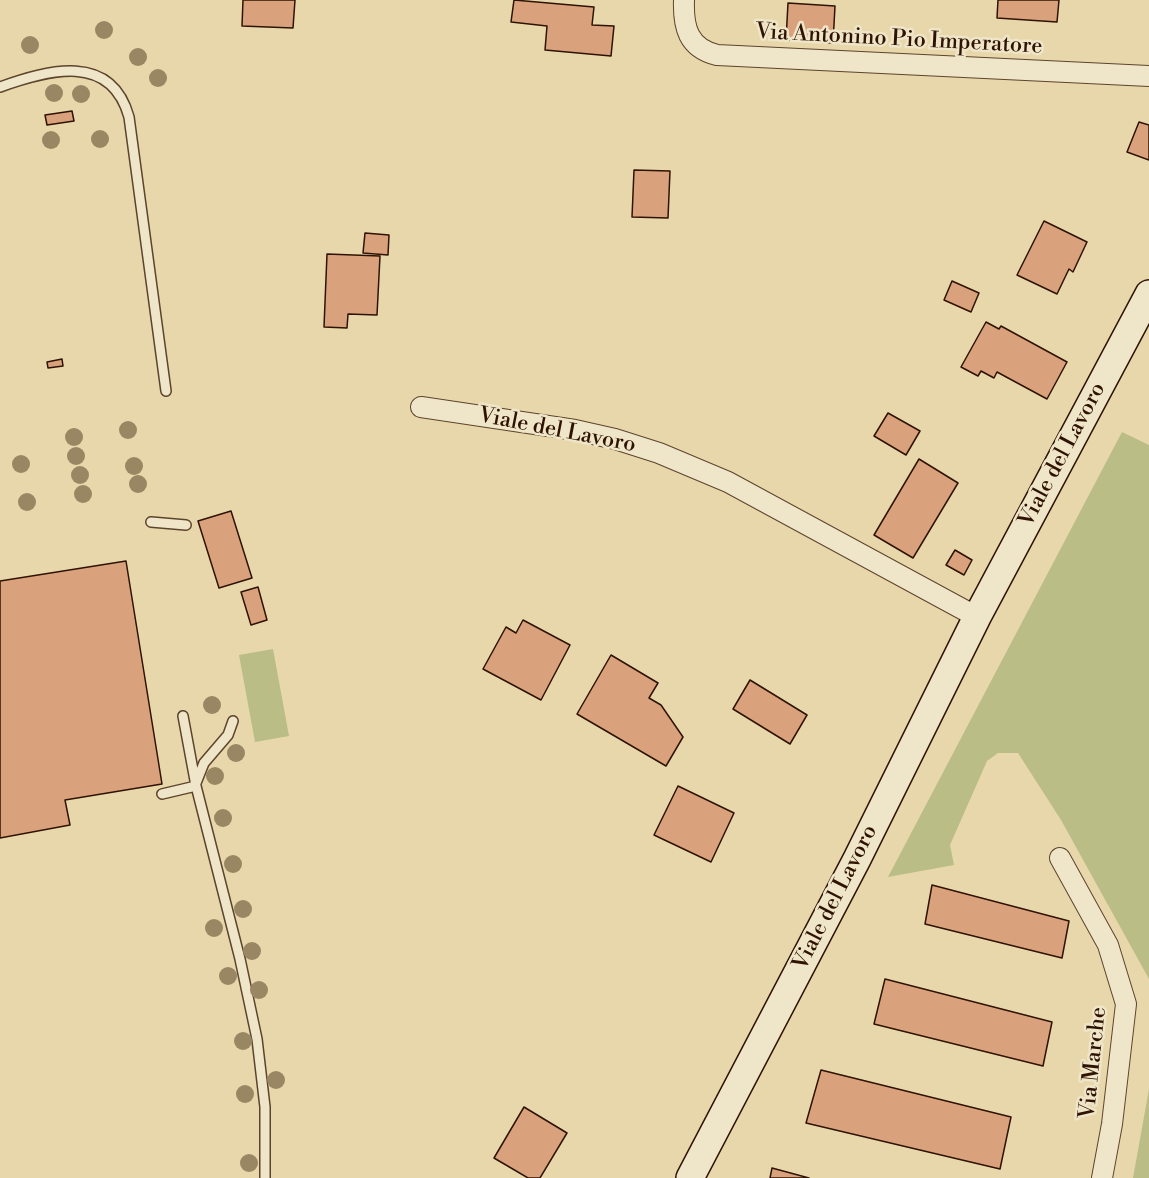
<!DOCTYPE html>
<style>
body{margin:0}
canvas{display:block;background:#e7d7ab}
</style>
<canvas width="1149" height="1178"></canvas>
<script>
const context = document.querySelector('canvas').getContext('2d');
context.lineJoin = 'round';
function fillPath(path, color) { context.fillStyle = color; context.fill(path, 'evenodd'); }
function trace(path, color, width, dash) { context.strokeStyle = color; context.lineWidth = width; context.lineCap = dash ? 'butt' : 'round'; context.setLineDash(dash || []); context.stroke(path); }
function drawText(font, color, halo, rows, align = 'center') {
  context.font = font + ' "Libre Bodoni",serif'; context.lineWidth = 5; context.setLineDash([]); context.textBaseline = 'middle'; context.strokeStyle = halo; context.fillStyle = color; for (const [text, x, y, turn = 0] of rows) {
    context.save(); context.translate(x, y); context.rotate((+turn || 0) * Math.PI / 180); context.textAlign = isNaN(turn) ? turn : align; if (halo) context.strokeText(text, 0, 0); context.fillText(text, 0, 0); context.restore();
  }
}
const green = new Path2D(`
 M1122,432l27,13v534l-88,-159 -43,-67h-20l-11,8 -37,84 4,20 -66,12z
 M273,649l16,87 -34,6 -16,-87z
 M1149,1089v89h-16z`);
const building = new Path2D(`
 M243,0h52l-2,28 -51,-2z
 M514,0l80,7 -2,18 22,1 -3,30 -66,-6 2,-24 -36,-4z
 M998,0h61l-2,22 -60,-4z
 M788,3l47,3 -2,37 -47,-3z
 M72,111l2,10 -27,4 -2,-10z
 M1139,122l10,3v35l-22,-8z
 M634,170l36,1 -2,47 -36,-1z
 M1044,221l43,21 -14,30 -4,-3 -12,25 -40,-19z
 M365,233l24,2 -1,20 -25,-2z
 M327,254l53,2 -3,59 -29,-1 -1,14 -23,-1z
 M952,281l27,12 -8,19 -27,-12z
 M986,322l13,7 2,-3 66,36 -20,37 -50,-27 -3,6 -13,-7 -3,5 -17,-9z
 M62,359l1,7 -15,2 -1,-6z
 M888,413l32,18 -14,24 -32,-19z
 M919,459l39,24 -45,75 -39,-23z
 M231,511l21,67 -33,10 -21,-67z
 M955,550l17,10 -8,15 -18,-10z
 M126,561l36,223 -97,16 5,25 -70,13v-257z
 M258,587l9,33 -16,5 -10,-33z
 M523,620l47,25 -29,55 -58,-31 23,-42 10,6z
 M611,655l47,28 -9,15 12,7 22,32 -17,29 -89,-52z
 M750,680l57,35 -17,29 -57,-35z
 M678,786l56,27 -23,49 -57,-27z
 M932,885l137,36 -7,37 -137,-34z
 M885,979l167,43 -9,44 -169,-42z
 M821,1070l190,47 -11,52 -194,-46z
 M524,1107l43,26 -27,45h-12l-34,-20z
 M772,1168l37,10h-39z`);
const lane = new Path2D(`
 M0,87c48,-17 111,-35 129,30l37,274
 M151,522l35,3
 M183,716l13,70 44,173 17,80 8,68v71
 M196,783l8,-20 24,-28 5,-14
 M162,794l34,-8`);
const street = new Path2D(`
 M684,0c-1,27 4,48 33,55l432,21
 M421,407l154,23 40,9 44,14 69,29 249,135
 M1060,858l48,87 18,59 -14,120 -10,54`);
const secondary = new Path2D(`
 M690,1178l167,-319 120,-242 172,-323`);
const trees = [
 [104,30],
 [30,45],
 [138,57],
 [158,78],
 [54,93],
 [81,94],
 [100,139],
 [51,140],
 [128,430],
 [74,437],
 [76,456],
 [21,464],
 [134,466],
 [80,475],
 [138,484],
 [83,494],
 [27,502],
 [212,705],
 [236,753],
 [215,776],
 [223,818],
 [233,864],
 [243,909],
 [214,928],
 [252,951],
 [228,976],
 [259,990],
 [243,1041],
 [276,1080],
 [245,1094],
 [249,1163]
];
const streetNames = [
 ["Via Antonino Pio Imperatore",899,40,3],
 ["Viale del Lavoro",557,431,11],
 ["Viale del Lavoro",1063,455,-62],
 ["Viale del Lavoro",836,898,-63],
 ["Via Marche",1094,1063,-84]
];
fillPath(green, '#babd86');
fillPath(building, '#d9a27c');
trace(building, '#2f1302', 1.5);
trace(lane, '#5d442c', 12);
trace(street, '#5d442c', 22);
trace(secondary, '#2f1302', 30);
trace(lane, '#efe5c8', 9);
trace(street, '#efe5c8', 20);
trace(secondary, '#efe5c8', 27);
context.fillStyle = '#998764';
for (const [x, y] of trees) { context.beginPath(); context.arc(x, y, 9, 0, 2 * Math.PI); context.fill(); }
drawText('22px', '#2f1302', '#efe5c8', streetNames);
</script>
